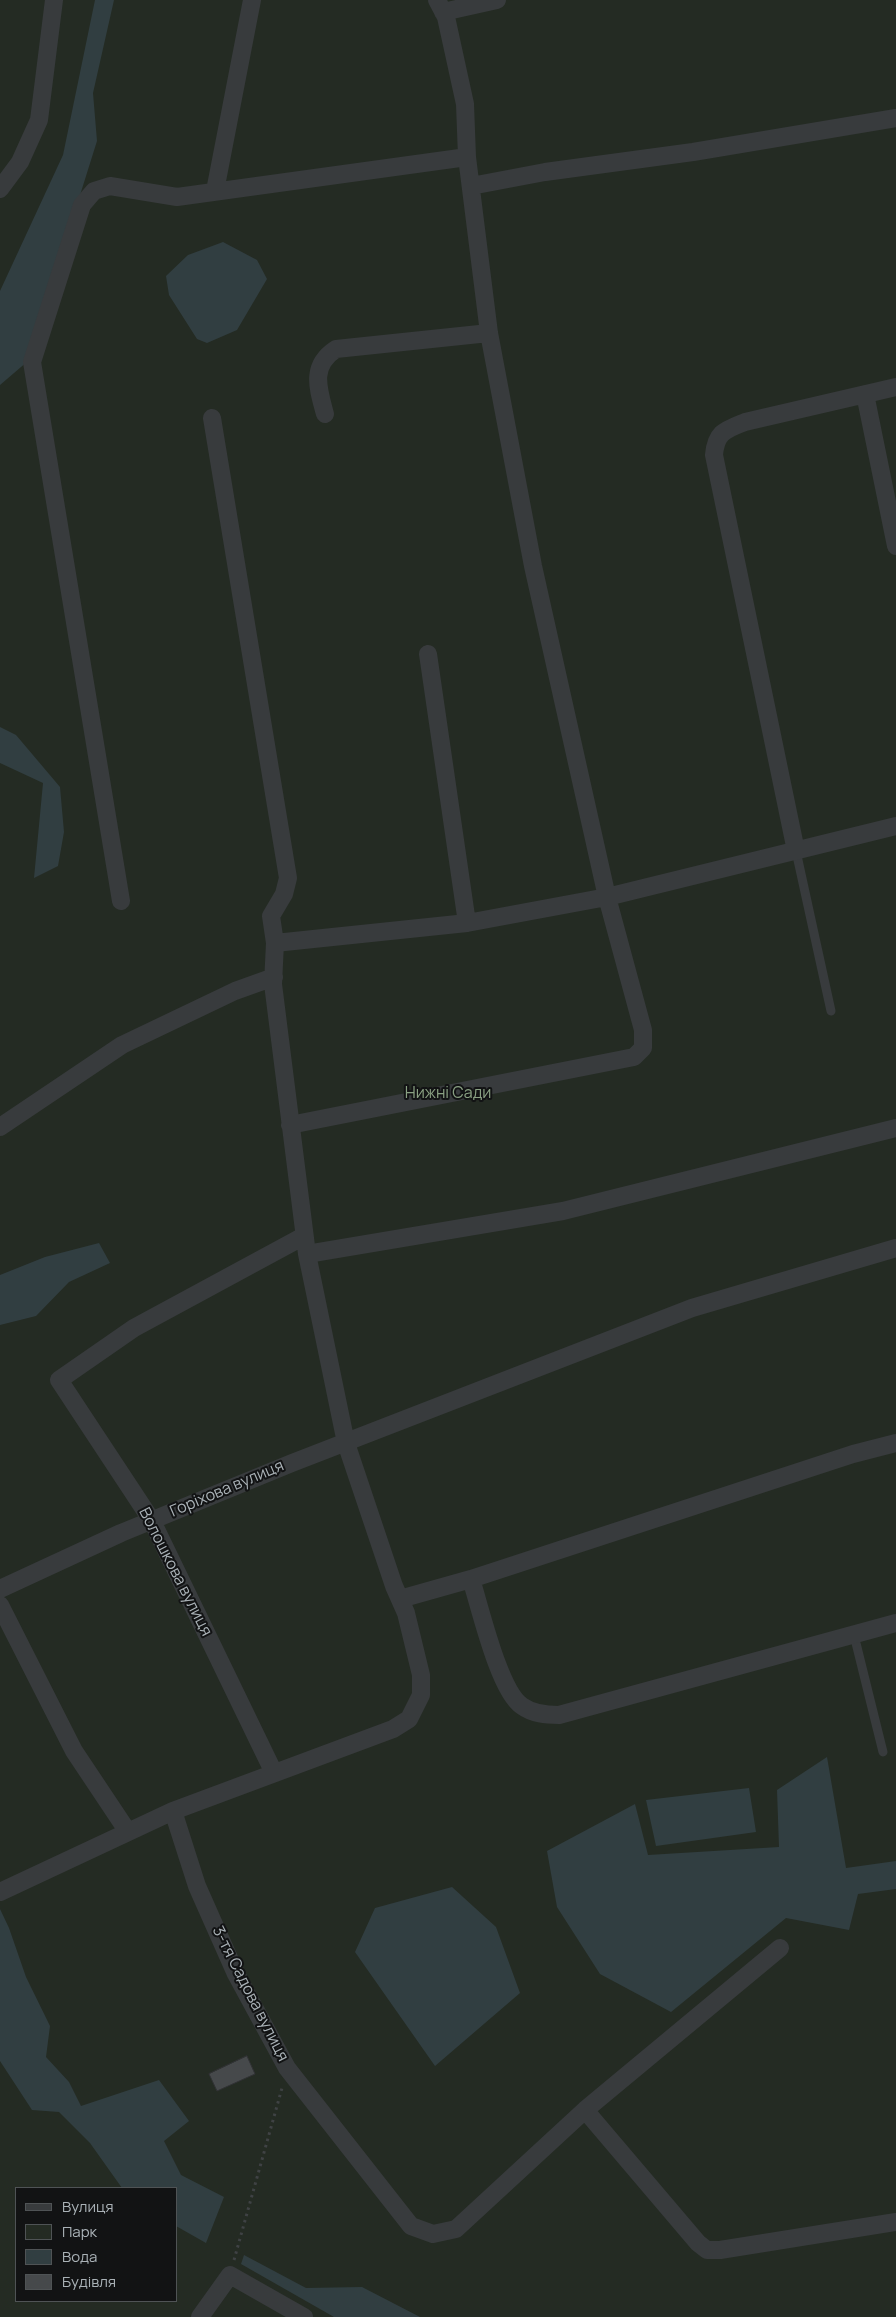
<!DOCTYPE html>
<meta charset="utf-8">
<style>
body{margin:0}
#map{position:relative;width:896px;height:2317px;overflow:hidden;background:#171819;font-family:Manrope,sans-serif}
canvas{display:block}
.legend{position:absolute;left:15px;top:2187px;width:162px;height:115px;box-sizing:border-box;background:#121314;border:1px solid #4f5355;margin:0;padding:6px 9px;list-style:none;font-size:15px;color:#aab2b7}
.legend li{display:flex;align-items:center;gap:10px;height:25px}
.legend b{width:25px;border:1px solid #4f5355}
</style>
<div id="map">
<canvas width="896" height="2317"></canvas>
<ul class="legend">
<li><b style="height:6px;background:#383b3d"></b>Вулиця</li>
<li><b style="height:14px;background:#242b23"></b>Парк</li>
<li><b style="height:14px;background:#313e41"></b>Вода</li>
<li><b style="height:14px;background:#46494b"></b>Будівля</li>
</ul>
</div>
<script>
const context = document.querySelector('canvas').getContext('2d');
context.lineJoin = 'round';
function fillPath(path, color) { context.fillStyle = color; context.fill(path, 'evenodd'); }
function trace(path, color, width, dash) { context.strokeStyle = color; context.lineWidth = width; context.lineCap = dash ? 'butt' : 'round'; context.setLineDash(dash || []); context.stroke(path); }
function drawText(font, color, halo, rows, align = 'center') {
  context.font = font + ' Manrope,sans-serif'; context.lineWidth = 4; context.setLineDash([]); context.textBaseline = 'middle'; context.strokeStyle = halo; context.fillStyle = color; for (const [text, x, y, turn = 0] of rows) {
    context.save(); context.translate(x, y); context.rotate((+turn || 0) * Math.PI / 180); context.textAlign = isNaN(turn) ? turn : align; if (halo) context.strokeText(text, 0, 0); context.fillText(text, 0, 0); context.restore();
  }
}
const green = new Path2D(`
 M0,0h896v2317h-896zM16,2188h160v113h-160z`);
const water = new Path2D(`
 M95,0h19l-21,93 4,48 -69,220 -28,24v-94l63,-136z
 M223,242l34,18 10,19 -30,51 -30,13 -10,-4 -28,-44 -3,-19 22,-21z
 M0,727l16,8 44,52 4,45 -6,34 -24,12 9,-95 -43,-20z
 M99,1243l11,20 -41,19 -33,34 -36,9v-50l45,-18z
 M827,1757l19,111 50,-7v28l-38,5 -9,36 -63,-12 -115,94 -71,-38 -43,-67 -10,-56 88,-47 13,51 131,-8 -2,-57z
 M749,1788l7,44 -100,14 -10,-46z
 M452,1887l44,40 24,66 -85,73 -80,-114 20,-44z
 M0,1909l9,19 17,49 24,49 -4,31 23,25 12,24 78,-26 30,41 -25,20 17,34 43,22 -18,46 -30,-17v-38h-54l-32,-45 -31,-31 -27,-2 -32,-49z
 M244,2255l62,33 56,-1 58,30h-86l-93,-53z`);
const building = new Path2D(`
 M247,2056l8,18 -38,17 -8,-17z`);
const path = new Path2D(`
 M234,2260l48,-172`);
const service = new Path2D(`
 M796,851l35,160
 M854,1635l29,117`);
const minor = new Path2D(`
 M443,12l54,-12
 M471,186l74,-14 148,-20 203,-34
 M0,189l20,-27 19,-42 15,-120
 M215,191l37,-191
 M865,394l31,152
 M325,414c-7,-26 -15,-48 11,-65l153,-16
 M428,654l39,269
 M796,851l-82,-396c2,-23 11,-25 31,-33l151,-35
 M121,901l-89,-539 50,-157 12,-14 16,-5 67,11 290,-40
 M275,943l192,-20 140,-26 289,-71
 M290,1125l344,-68 9,-9v-18l-36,-133 -74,-331 -44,-233 -22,-176 -2,-53 -19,-87 -9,-17
 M0,1127l122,-82 113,-54 39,-14
 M307,1254l256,-43 333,-83
 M471,1579c9,28 28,112 51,127 11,8 24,9 37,9l337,-92
 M0,1589l121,-56 171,-70 400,-155 204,-60
 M400,1599l71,-20 382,-125 43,-11
 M0,1605l74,146 54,81
 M274,1773l-122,-252 -93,-141 75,-52 170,-92
 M173,1811l24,75 39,88 51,94 124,158 22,8 23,-5 129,-119 195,-162
 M0,1892l173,-81 220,-82 16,-10 12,-24v-20l-15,-62 -12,-27 -48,-143 -39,-189 -34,-270 2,-41 -4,-27 13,-22 4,-16 -76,-460
 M585,2110l113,133 9,7h13l176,-28
 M200,2317l30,-42 74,42`);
const parkNames = [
 ["Нижні Сади",448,1094]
];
const streetNames = [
 ["Горіхова вулиця",227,1489,-23],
 ["Волошкова вулиця",175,1572,63],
 ["3-тя Садова вулиця",250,1994,63]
];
fillPath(green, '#242b23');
fillPath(water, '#313e41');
fillPath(building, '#46494b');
trace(building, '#313235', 1);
trace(path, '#3f4244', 3, [2.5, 4]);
trace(service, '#383b3d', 9);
trace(minor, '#383b3d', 18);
drawText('16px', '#8aa183', '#121314', parkNames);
drawText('16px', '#aab2b7', '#121314', streetNames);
</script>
